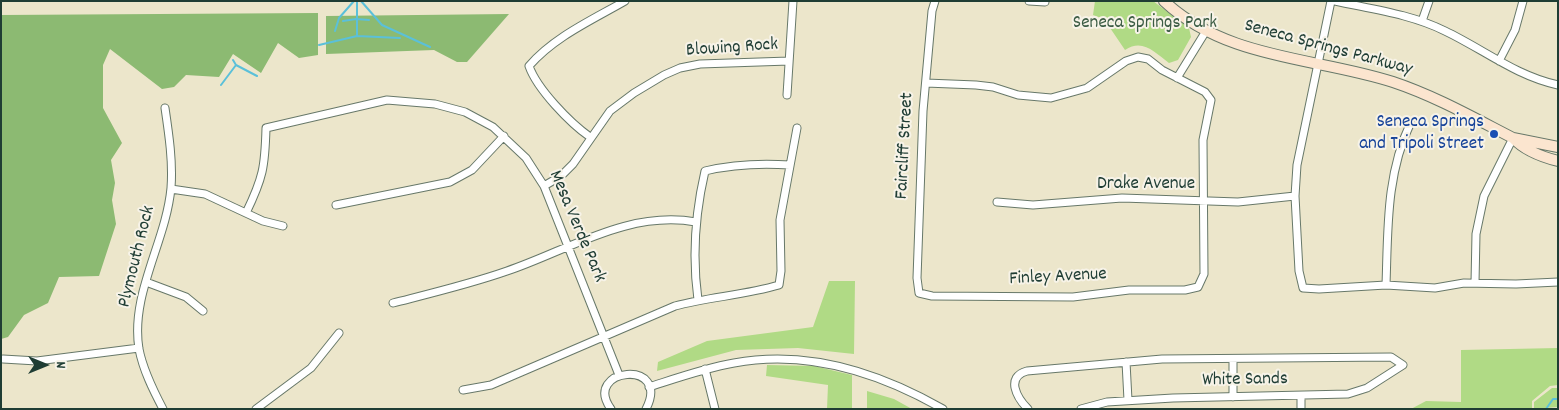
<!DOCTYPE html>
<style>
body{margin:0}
#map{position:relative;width:1559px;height:410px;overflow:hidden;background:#ece6cb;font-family:Dekko,sans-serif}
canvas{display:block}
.frame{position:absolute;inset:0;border:2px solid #1f3d34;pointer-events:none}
.north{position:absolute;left:20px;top:340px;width:50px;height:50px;-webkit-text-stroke:4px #f7f3e8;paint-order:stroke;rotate:90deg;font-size:14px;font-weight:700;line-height:20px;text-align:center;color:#1f3d34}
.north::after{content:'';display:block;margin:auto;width:18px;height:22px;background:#1f3d34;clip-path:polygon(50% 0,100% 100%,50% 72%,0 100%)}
</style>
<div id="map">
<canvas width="1559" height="410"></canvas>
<div class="frame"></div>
<div class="north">N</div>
</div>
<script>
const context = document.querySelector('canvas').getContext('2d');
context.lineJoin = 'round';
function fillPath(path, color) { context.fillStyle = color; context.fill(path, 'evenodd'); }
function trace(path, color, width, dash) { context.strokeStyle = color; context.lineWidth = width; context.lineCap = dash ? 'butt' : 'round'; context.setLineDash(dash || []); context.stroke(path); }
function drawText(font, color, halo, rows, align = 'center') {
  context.font = font + ' Dekko,sans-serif'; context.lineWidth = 4; context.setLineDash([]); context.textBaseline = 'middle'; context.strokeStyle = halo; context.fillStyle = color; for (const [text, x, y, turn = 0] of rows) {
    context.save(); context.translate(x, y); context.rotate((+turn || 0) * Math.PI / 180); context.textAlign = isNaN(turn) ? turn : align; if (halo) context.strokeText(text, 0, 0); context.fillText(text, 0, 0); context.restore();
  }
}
const green = new Path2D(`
 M1095,1h58l36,27 2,9 -13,23 -9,3c-14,-10 -26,-25 -44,-13l-21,-31 -11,-4z
 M829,281h26l-1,73 -56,-6 -62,2 -79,21 1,-9 49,-21 106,-14z
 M1558,348v37l-8,1 -18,15v8h-121l15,-8 35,1v-52z
 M767,365l47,1 38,9v34h-25l1,-24 -62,-9z
 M1552,388h6v19l-24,2v-7z
 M867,391l27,8 18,10h-45z`);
const forest = new Path2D(`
 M318,13v42l-19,3 -21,-15 -17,30 -28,-19 -14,23 -33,-2 -12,12 -12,2 -52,-40 -7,16v43l19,35 -11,17 4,23 -3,17 4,24 -17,52 -40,1 -11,26 -24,12 -16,22 -7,2v-324z
 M509,14l-42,48h-10l-23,-12 -108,4v-38z`);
const stream = new Path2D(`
 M357,1v35l43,2
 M361,1l21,24 48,22
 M356,19l13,1
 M343,21l13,-2
 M335,31l4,-13 15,-17
 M319,45l38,-9
 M233,60l3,5 21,11
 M221,85l15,-20
 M1546,409l7,-10h5`);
const street = new Path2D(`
 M1029,1l16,1
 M1331,1l-34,164 -2,31 4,75 4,17 16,1 67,-4 49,3 29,-5 52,1 42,-2
 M1335,1c36,8 76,13 110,30 38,18 71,45 113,54
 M1422,21l7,-20
 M1499,61l16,-31 8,-29
 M1177,78l29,-47
 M926,83l50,2 17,2 25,8 33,3 36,-10 39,-27 12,-4 10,2 14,11 43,22 6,8 -8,40 1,134 -6,13 -13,3h-56l-56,7 -141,-1 -13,-3 -2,-15 6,-167 9,-100 3,-10
 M787,95l6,-94
 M590,137c-20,-14 -53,-48 -61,-71 25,-29 63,-46 96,-65
 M544,186l17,-10 12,-12 37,-53 24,-18 30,-18 16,-7 20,-4 89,-3
 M171,189l34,5 58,27 20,5
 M997,202l36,3 89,-7 116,4 57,-6
 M336,205l114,-23 22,-12 32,-34
 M246,213c17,-35 19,-46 20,-85l121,-28 48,4 30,8 28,15 33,31 18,28 75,189
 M146,282l40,15 17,14
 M1475,283l1,-49 8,-38 29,-58
 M1386,285c2,-56 0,-111 25,-163
 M698,300c-6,-44 -3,-86 7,-129 29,-7 55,-8 85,-6
 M393,303c39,-10 77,-19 114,-32 62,-21 121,-61 189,-49
 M3,359l34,2 102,-13
 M1233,359v38
 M1126,362l2,38
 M705,369l10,40
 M649,387c28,-9 56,-19 85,-24 74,-14 146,10 209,46
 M463,390l28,-5 184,-79c34,-9 70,-11 104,-21l2,-14 -1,-51 17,-92
 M1301,396v13
 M163,409c-10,-19 -20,-39 -24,-60 -9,-55 27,-107 32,-161 2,-26 -2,-53 -6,-80
 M256,409l55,-41 28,-35
 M611,409c-30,-41 61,-51 35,0
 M1028,409c-11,-11 -23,-32 -1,-38l135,-12 229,-2 12,8 -36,23 -19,6 -175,4 -66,4 -26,7`);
const secondary = new Path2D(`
 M1164,1c63,59 152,56 229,81 42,14 81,36 120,56 12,13 29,19 45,23
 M1513,138l45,9`);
const markers = [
 [1494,134,5,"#1a4fb4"]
];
const parkNames = [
 ["Seneca Springs Park",1145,24]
];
const streetNames = [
 ["Blowing Rock",732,49,-4],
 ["Seneca Springs Parkway",1328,49,15],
 ["Faircliff Street",906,146,-87],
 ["Drake Avenue",1146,185],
 ["Mesa Verde Park",576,227,67],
 ["Plymouth Rock",138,257,-76],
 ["Finley Avenue",1058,278,-3],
 ["White Sands",1245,381,-1]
];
const transitNames = [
 ["Seneca Springs",1484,123],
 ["and Tripoli Street",1484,145]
];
fillPath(green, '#b0da85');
fillPath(forest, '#8cba72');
trace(stream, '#5bc0d9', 2);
trace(street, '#677869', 9);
trace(secondary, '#677869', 12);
trace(street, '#fff', 7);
trace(secondary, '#fbe5cf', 10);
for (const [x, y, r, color] of markers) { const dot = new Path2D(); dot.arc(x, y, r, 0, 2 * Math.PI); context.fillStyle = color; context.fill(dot); trace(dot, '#f7f3e8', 2); }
drawText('19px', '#3c5c44', '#f7f3e8', parkNames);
drawText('19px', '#1f3d34', '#f7f3e8', streetNames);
drawText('19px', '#164399', '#f7f3e8', transitNames, 'right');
</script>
